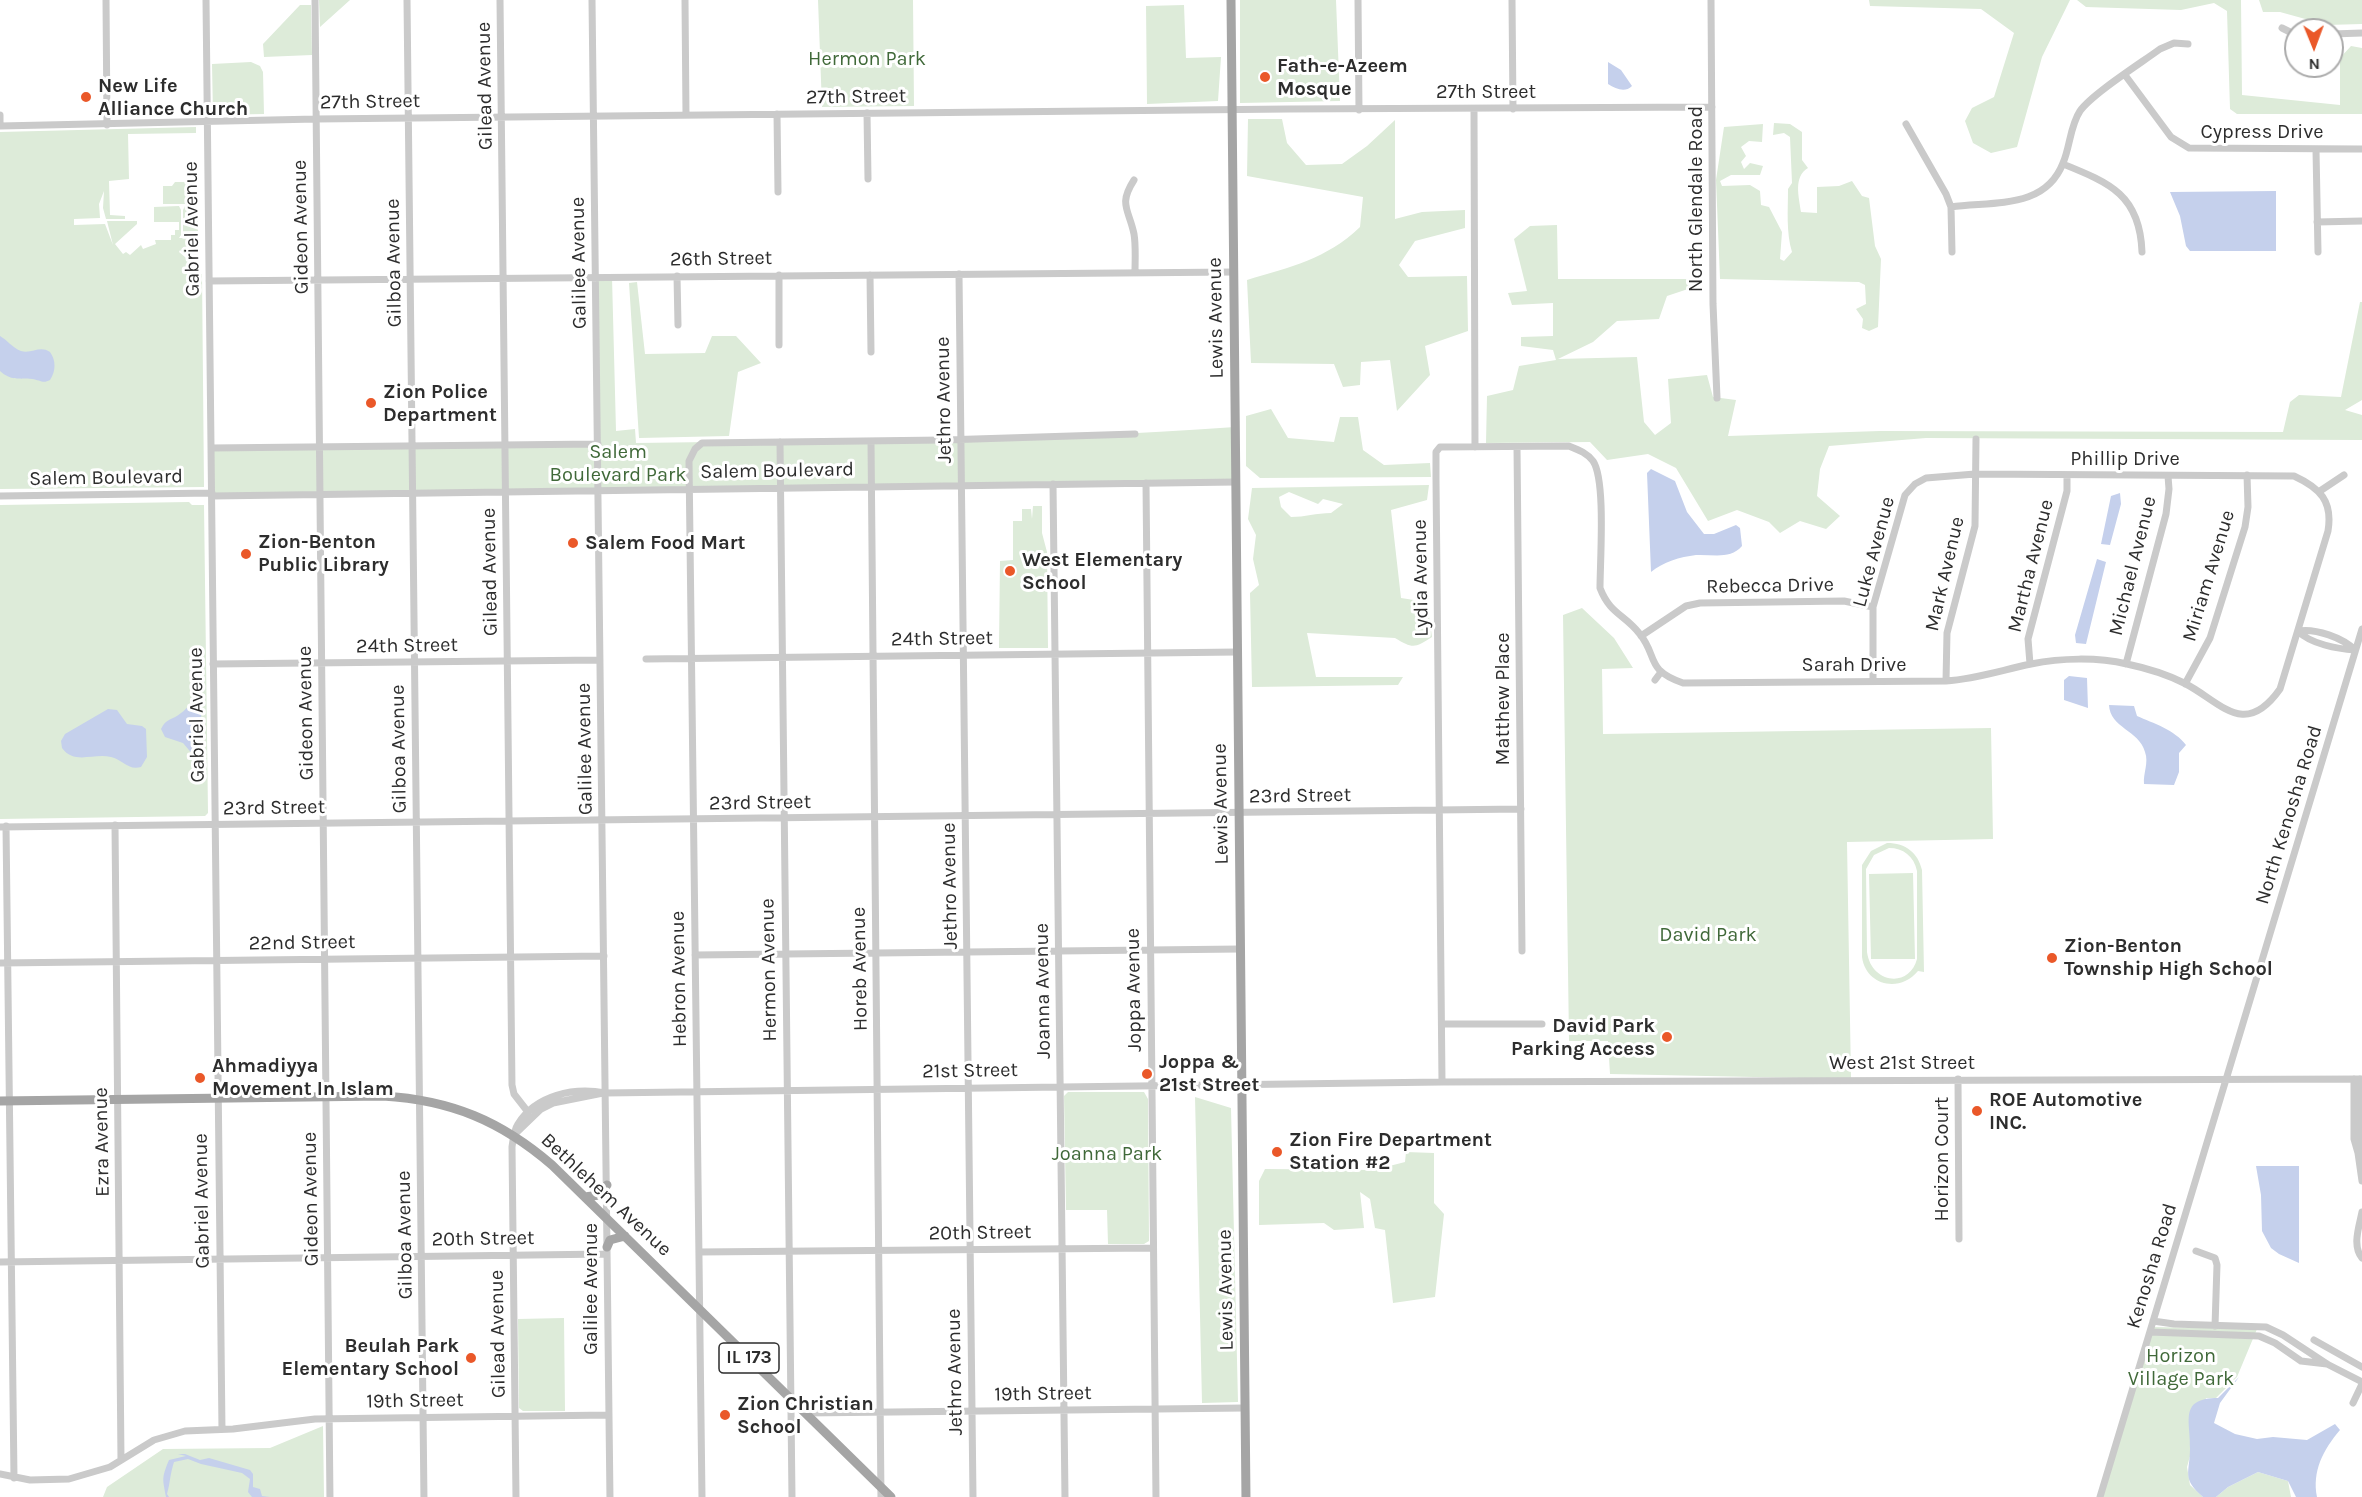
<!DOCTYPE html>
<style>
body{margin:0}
#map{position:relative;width:2362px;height:1497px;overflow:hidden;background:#fff;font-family:Karla,sans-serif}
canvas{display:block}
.north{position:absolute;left:2284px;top:18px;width:60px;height:60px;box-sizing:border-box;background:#fff;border:2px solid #ababab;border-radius:50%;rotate:179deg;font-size:16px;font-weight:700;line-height:24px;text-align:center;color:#2d2d2d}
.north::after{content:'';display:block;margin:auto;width:21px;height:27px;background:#ea5829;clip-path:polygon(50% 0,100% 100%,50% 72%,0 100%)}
</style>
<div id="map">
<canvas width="2362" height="1497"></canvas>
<div class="north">N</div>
</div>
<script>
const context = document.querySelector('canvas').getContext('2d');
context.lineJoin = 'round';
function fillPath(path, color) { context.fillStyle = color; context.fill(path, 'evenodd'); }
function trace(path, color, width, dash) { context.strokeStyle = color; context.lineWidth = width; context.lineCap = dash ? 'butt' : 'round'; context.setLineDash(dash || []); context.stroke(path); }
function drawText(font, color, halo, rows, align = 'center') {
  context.font = font + ' Karla,sans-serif'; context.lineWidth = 6; context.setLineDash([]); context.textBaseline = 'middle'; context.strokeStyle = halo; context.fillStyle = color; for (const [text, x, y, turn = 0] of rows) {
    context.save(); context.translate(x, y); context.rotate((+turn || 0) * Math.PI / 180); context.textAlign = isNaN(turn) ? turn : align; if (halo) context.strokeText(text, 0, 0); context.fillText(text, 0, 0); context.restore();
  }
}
const green = new Path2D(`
 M319,0h31l-30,27z
 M818,0h95l1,106 -92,1z
 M1240,0h96l4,101 -100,2z
 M1869,0h201l-28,57 -25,90 -26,6 -18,-10 -8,-22 7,-13 22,-11 20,-64 -33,-24 -111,-3z
 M2077,0h164l1,95 98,10v-47l11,-12 11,2v66h-125l-7,-5 -3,-98 -13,-8 -33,7 -95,-3z
 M2259,0h103v24l-35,1 -47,-13h-17z
 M300,5h11l1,50 -48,2 -1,-13z
 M1184,5l2,53 35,-1 -3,44 -71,3 -1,-98z
 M251,62l9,4 3,6 1,42 -51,1 -1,-51z
 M1248,119h34l5,24 19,22 36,-1 25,-18 28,-26v99l27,-7 43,-2v18l-50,13 -16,24 9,12 59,-1 1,55 -43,15 5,29 -33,36 -7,-51 -29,2 -1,23 -17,2 -9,-23 -83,-1 -4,-83c43,-13 80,-21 113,-53l3,-30 -116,-21z
 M1774,123l16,1 12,8v28l6,8c-15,9 -9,29 -7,44l16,1v-26l22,-1 13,-5 10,15 7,2 6,48 6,13 -3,68 -9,4 -7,-3 1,-9 -7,-10 10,-5 -1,-19 -6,-3 -139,-3 -4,-99 8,-53 39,-3 -1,18 -13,-1 -8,6 5,9 -5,6 3,7 6,-6 13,3 -3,9h-29l-11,6 2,5 28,-1 10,6 1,14 8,2 13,25 -2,27 4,2 8,-9c-6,-20 -4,-42 -4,-63l4,-6 -2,-46 -6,-4 -11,2z
 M196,127v6l-68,1 1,45 -20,2 1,34 15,1v3h-19l-3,-11 1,-17 -5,13 1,14 -26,1v6l31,-1 8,21 -6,-24h30v3l-22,20 8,10 3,-2 4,3 11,-10 2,4 13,-5 -1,-4h16v-5h4v-5h4v-8h-25v-15l25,-1 2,4v25l-2,3h17l2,2v25l-18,-15 -1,2 19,16v6h4l2,213 -204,2v-357z
 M175,182h22l1,20 -3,2h-32v-18h9z
 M185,206l13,2v26l-2,2h-13v-26z
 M1557,225l1,54h147l-8,7 -30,10 -8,23 -42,2 -24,21 -35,17 79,-2 7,65 11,13 16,-12 -3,-44 39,-4 6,22 23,3 -8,36 152,-5 403,1 7,-30 9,-7 42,2 19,-95h2v98l-17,10 17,5v25l-436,-2 -97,8 -9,23 -3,27 23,20 -14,13 -26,-8 -20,12 -11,-11 -32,-12 -29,11 -32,-53 -28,-14 -41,6 -17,-18 -104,1 1,-47 26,-6 6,-24 37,-6 -3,-10 -32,-4v-9l32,-1v-33l-41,2 -4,-12 19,-2 -13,-52 16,-13z
 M596,277h16l4,154 19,-2 1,14c200,-3 400,-1 599,-16l1,55 -1024,14 -1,-48 386,-4z
 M637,282l8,72 60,-1 7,-17h24l25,27 -23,9 -9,64 -90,2 -10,-155z
 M1271,409l17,29 46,4 6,-25h18l5,33 21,15 46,-2 1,14 -171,1 -14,-12v-50z
 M1429,485l-2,15 -36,10 10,88 26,4 5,35c-17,11 -19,12 -37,1l-88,-5 9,44h87l-5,8 -146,2 -2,-94 9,-8 -6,-26 3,-24 -8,-16 4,-31zM1289,492l29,12 5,-5 20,5 -12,9c-15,0 -26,4 -40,4l-10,-10 -2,-10z
 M189,502l3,3h12l4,308 -3,3 -205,3v-314z
 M1033,506h9v27l5,19 1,96h-49l1,-87 13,-1v-39h9v-12h9l1,10z
 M1582,608l32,30 19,30 -31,1 1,65 388,-6 2,111 -146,3 4,237 -241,-5 -2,-33h-39l-6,-426z
 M1887,843c19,0 31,10 35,27l2,102 -6,-1c-18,22 -52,15 -56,-14v-92l9,-14zM1889,848c14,0 25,8 28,23v88c-8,30 -46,24 -50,-7l-1,-83 8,-14z
 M1913,873l2,86h-44l-2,-85z
 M1068,1092h76l4,7 1,142 -5,3h-36l-1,-34h-41l-2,-114z
 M1195,1097l36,11 7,294 -36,1z
 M1406,1152l28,1v50l10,11 -9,83 -42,6 -8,-73 -10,-2 -5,-29 -10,-7 4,36 -30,2 -10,-7 -65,2v-44l6,-12 109,1 31,-8z
 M564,1318l1,93h-42l-4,-3 -1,-89z
 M2151,1327l106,2 -20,48 -21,21h-10l-19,69 3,18 13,12h-104z
 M323,1426l1,71h-221l4,-10 56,-38 107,-1z
 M2258,1472l30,9 3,16h-75l12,-10z`);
const water = new Path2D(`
 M1608,62l13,8 11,16c-7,7 -16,3 -24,-2z
 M2276,191v60h-86l-4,-5 -6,-30 -10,-24z
 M0,336c7,4 13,12 21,15 11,3 19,-6 29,1 6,8 6,19 0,28 -7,4 -10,0 -18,-1 -14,-1 -21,2 -32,-8z
 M1651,469l24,12 12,31 17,22h10l22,-9 4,3 2,18c-12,14 -30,8 -46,9 -16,2 -33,7 -45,17l-4,-99z
 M2120,493l1,11 -11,41 -9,-1 10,-48z
 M2097,559l9,3 -20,82 -10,-1 -1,-8z
 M2069,676l18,2 1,30 -24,-8v-20z
 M197,699l5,3 -3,49 -5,5 -11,-13 -18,-6 -4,-8c5,-11 12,-9 20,-16 7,-5 9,-10 16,-14z
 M2109,705l25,1 3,10c16,7 38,14 49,29l-7,8v19l-5,13 -30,-1c-1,-11 5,-21 1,-32 -6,-22 -35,-24 -36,-47z
 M108,709l9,1 10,14 15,2 4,3 1,28 -6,10c-13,4 -19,-8 -30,-10 -18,-4 -37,8 -49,-9l-1,-7 4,-7z
 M2256,1166h43v97l-20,-9 -8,-6 -9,-17 -1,-36z
 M2239,1377l-19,26 -6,20 21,11 22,5 16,-2 34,3 28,-16 5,6c-17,20 -28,41 -23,67h-21l-8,-16 -30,-9 -30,15 -12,10h-13c-22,-19 -13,-24 -13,-49 1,-26 -12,-50 28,-50z
 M185,1454l15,6 9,-2 41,12 3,4v13l7,2 2,7 8,1h-18l-4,-5 2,-13 -8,-6 -41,-9 -13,-5 -14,3c-4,12 -4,22 -7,32l2,3h-3c-3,-18 -5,-18 3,-37l17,-4 -8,-2z`);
const minor = new Path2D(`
 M106,0l1,125
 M206,0l16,1429
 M315,0l15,1497
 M407,0l17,1497
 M500,0l12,1085 2,9 14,18
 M592,0l18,1497
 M685,0l1,115
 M1358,0l1,110
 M1512,0l1,109
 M1711,0l2,304 4,94
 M2282,28l14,7
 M2332,34l30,-1
 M2125,75l46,62 18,11 173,1
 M1474,109l1,338
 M867,113l1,66
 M777,114l1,78
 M0,115v11
 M1906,124l40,70 5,13 1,45
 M0,126l316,-7 972,-10 424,-2
 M2316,150l2,102
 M2063,164c47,19 77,31 79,88
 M1134,180c-16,25 -5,29 0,54 2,12 1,26 1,38
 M1951,207c41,-6 94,3 112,-44 7,-16 7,-37 17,-52 12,-17 61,-48 80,-62l14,-6 14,1
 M2317,222l45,-1
 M959,274l14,1223
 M870,275l1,77
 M677,276l1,49
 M209,281l1025,-9
 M779,345v-70
 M871,441l10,1056
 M780,442l12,1055
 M1517,447l5,504
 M211,448l387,-4
 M1146,483l10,1014
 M1053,484l12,1013
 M2320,491l24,-16
 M0,496l212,-3
 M212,496l1024,-14
 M2298,631c18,-3 45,7 57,19
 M2298,631c12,13 40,18 57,19
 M1641,636l45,-30 14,-3 144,-2 29,6
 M646,659l591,-7
 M213,664l387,-4
 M2030,664l-2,-25 39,-148v-15
 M2126,664l40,-150 3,-25 -1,-13
 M1655,680l6,-8
 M1946,681l1,-48 28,-107 1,-87
 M2185,684l25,-46 35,-111 3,-20 -1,-32
 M115,825l6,635
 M6,826l8,652
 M0,827l1521,-18
 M695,955l545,-6
 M0,963l604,-7
 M1442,1024h100
 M1958,1079l1,160
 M2354,1079v60l4,14
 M1442,1082l-6,-603v-27l4,-5 129,-1c10,4 18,7 24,15 13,19 7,100 7,127 10,26 24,26 39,45 20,24 5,36 44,50l263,-2c30,-2 56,-11 85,-17 30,-6 66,-7 96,0 19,4 39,10 57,19 36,18 60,57 96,6l48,-158c5,-30 -8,-43 -34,-55l-319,-2 -49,4 -11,6 -10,11 -32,112v74
 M514,1135l27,-26 12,-6 50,-10
 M2359,1150l2,-19 -1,-52
 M2362,1153h-4l4,28
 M2362,1212c-3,15 -10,34 0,46
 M2196,1251l19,7 2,7 -2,61
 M699,1252l454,-4
 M0,1262l607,-8
 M2153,1321l21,3 92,3 17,8 44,29 35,18
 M2150,1332l109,4 16,7 26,18 26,3
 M2314,1340l48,27
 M2353,1403l9,-19
 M805,1413l440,-5
 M0,1474l30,6 39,-1 41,-12 44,-27 31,-9 48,-2 82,-10 294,-4
 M516,1497l-4,-350c1,-7 2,-17 6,-23 18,-29 56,-37 87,-31l837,-11 920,-3
 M702,1497l-13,-1036 6,-12 7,-6 241,-3 192,-6
 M2100,1497l262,-868`);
const major = new Path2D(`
 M1231,0l15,1497
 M0,1101l383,-5c68,4 118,25 169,69l339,332
 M585,1197l14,-2 8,-10
 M607,1247l3,-7 15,-4`);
const markers = [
 [1265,77,6,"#ea5829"],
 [86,97,6,"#ea5829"],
 [371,403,6,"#ea5829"],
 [573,543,6,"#ea5829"],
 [246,554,6,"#ea5829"],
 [1010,571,6,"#ea5829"],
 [2052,958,6,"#ea5829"],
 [1667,1037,6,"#ea5829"],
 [1147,1074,6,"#ea5829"],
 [200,1078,6,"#ea5829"],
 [1977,1111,6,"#ea5829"],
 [1277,1152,6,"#ea5829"],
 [471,1358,6,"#ea5829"],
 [725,1415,6,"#ea5829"]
];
const shields = [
 [749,1358,60]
];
const shieldNames = [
 ["IL 173",749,1358]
];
const parkNames = [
 ["Hermon Park",867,59],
 ["Salem",618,452],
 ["Boulevard Park",618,475],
 ["David Park",1708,935],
 ["Joanna Park",1107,1154],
 ["Horizon",2181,1356],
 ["Village Park",2181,1379]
];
const poiNames = [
 ["Fath-e-Azeem",1277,66],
 ["Mosque",1277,89],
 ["New Life",98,86],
 ["Alliance Church",98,109],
 ["Zion Police",383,392],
 ["Department",383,415],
 ["Zion-Benton",258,542],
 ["Public Library",258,565],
 ["Salem Food Mart",585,543],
 ["West Elementary",1022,560],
 ["School",1022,583],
 ["Zion-Benton",2064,946],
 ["Township High School",2064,969],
 ["David Park",1655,1026,"right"],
 ["Parking Access",1655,1049,"right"],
 ["Joppa &",1159,1062],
 ["21st Street",1159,1085],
 ["Ahmadiyya",212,1066],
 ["Movement In Islam",212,1089],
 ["ROE Automotive",1989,1100],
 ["INC.",1989,1123],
 ["Zion Fire Department",1289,1140],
 ["Station #2",1289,1163],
 ["Beulah Park",459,1346,"right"],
 ["Elementary School",459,1369,"right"],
 ["Zion Christian",737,1404],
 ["School",737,1427]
];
const streetNames = [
 ["Gilead Avenue",485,86,-91],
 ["27th Street",1486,92],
 ["27th Street",856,97,-1],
 ["27th Street",370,102,-1],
 ["Cypress Drive",2262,132],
 ["North Glendale Road",1696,199,-90],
 ["Gideon Avenue",301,227,-91],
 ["Gabriel Avenue",192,229,-91],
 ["26th Street",721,259,-1],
 ["Gilboa Avenue",394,263,-91],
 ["Galilee Avenue",579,263,-91],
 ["Lewis Avenue",1216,318,-91],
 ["Jethro Avenue",944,400,-91],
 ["Phillip Drive",2125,459],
 ["Salem Boulevard",777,471,-1],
 ["Salem Boulevard",106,478,-1],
 ["Luke Avenue",1874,552,-75],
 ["Martha Avenue",2031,566,-76],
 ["Michael Avenue",2133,566,-76],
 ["Gilead Avenue",490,572,-91],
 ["Mark Avenue",1945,574,-77],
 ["Miriam Avenue",2209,576,-73],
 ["Lydia Avenue",1421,578,-91],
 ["Rebecca Drive",1770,586,-1],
 ["24th Street",942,639,-1],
 ["24th Street",407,646,-1],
 ["Sarah Drive",1854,665],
 ["Matthew Place",1503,699,-90],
 ["Gideon Avenue",306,713,-91],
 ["Gabriel Avenue",197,715,-91],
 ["Gilboa Avenue",399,749,-91],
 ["Galilee Avenue",585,749,-91],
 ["23rd Street",1300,796,-1],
 ["23rd Street",760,803,-1],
 ["Lewis Avenue",1221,804,-91],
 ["23rd Street",274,808,-1],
 ["North Kenosha Road",2289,815,-73],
 ["Jethro Avenue",950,886,-91],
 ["22nd Street",302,943,-1],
 ["Horeb Avenue",860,969,-91],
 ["Hermon Avenue",769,970,-91],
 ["Hebron Avenue",679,979,-91],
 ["Joppa Avenue",1134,990,-91],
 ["Joanna Avenue",1043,991,-91],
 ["West 21st Street",1902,1063],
 ["21st Street",970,1071,-1],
 ["Ezra Avenue",102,1142,-91],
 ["Horizon Court",1942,1159,-90],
 ["Bethlehem Avenue",606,1195,43],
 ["Gideon Avenue",311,1199,-91],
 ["Gabriel Avenue",202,1201,-91],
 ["20th Street",980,1233,-1],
 ["Gilboa Avenue",405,1235,-91],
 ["20th Street",483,1239,-1],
 ["Kenosha Road",2152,1266,-73],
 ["Galilee Avenue",591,1289,-90],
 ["Lewis Avenue",1226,1290,-91],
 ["Gilead Avenue",498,1334,-91],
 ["Jethro Avenue",955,1372,-91],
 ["19th Street",1043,1394,-1],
 ["19th Street",415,1401,-1]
];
fillPath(green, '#ddebd9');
fillPath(water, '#c5d0ec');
trace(minor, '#cacaca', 7);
trace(major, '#a5a5a5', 9);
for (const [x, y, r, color] of markers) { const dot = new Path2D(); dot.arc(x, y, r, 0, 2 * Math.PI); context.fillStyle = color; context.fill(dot); trace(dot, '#fff', 2); }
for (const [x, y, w] of shields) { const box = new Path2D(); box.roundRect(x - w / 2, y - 15, w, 30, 4.5); context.fillStyle = '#fff'; context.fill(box); trace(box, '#2d2d2d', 1.5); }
drawText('bold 18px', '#2d2d2d', null, shieldNames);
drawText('20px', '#406939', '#fff', parkNames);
drawText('bold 20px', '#2d2d2d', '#fff', poiNames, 'left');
drawText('20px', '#2d2d2d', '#fff', streetNames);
</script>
